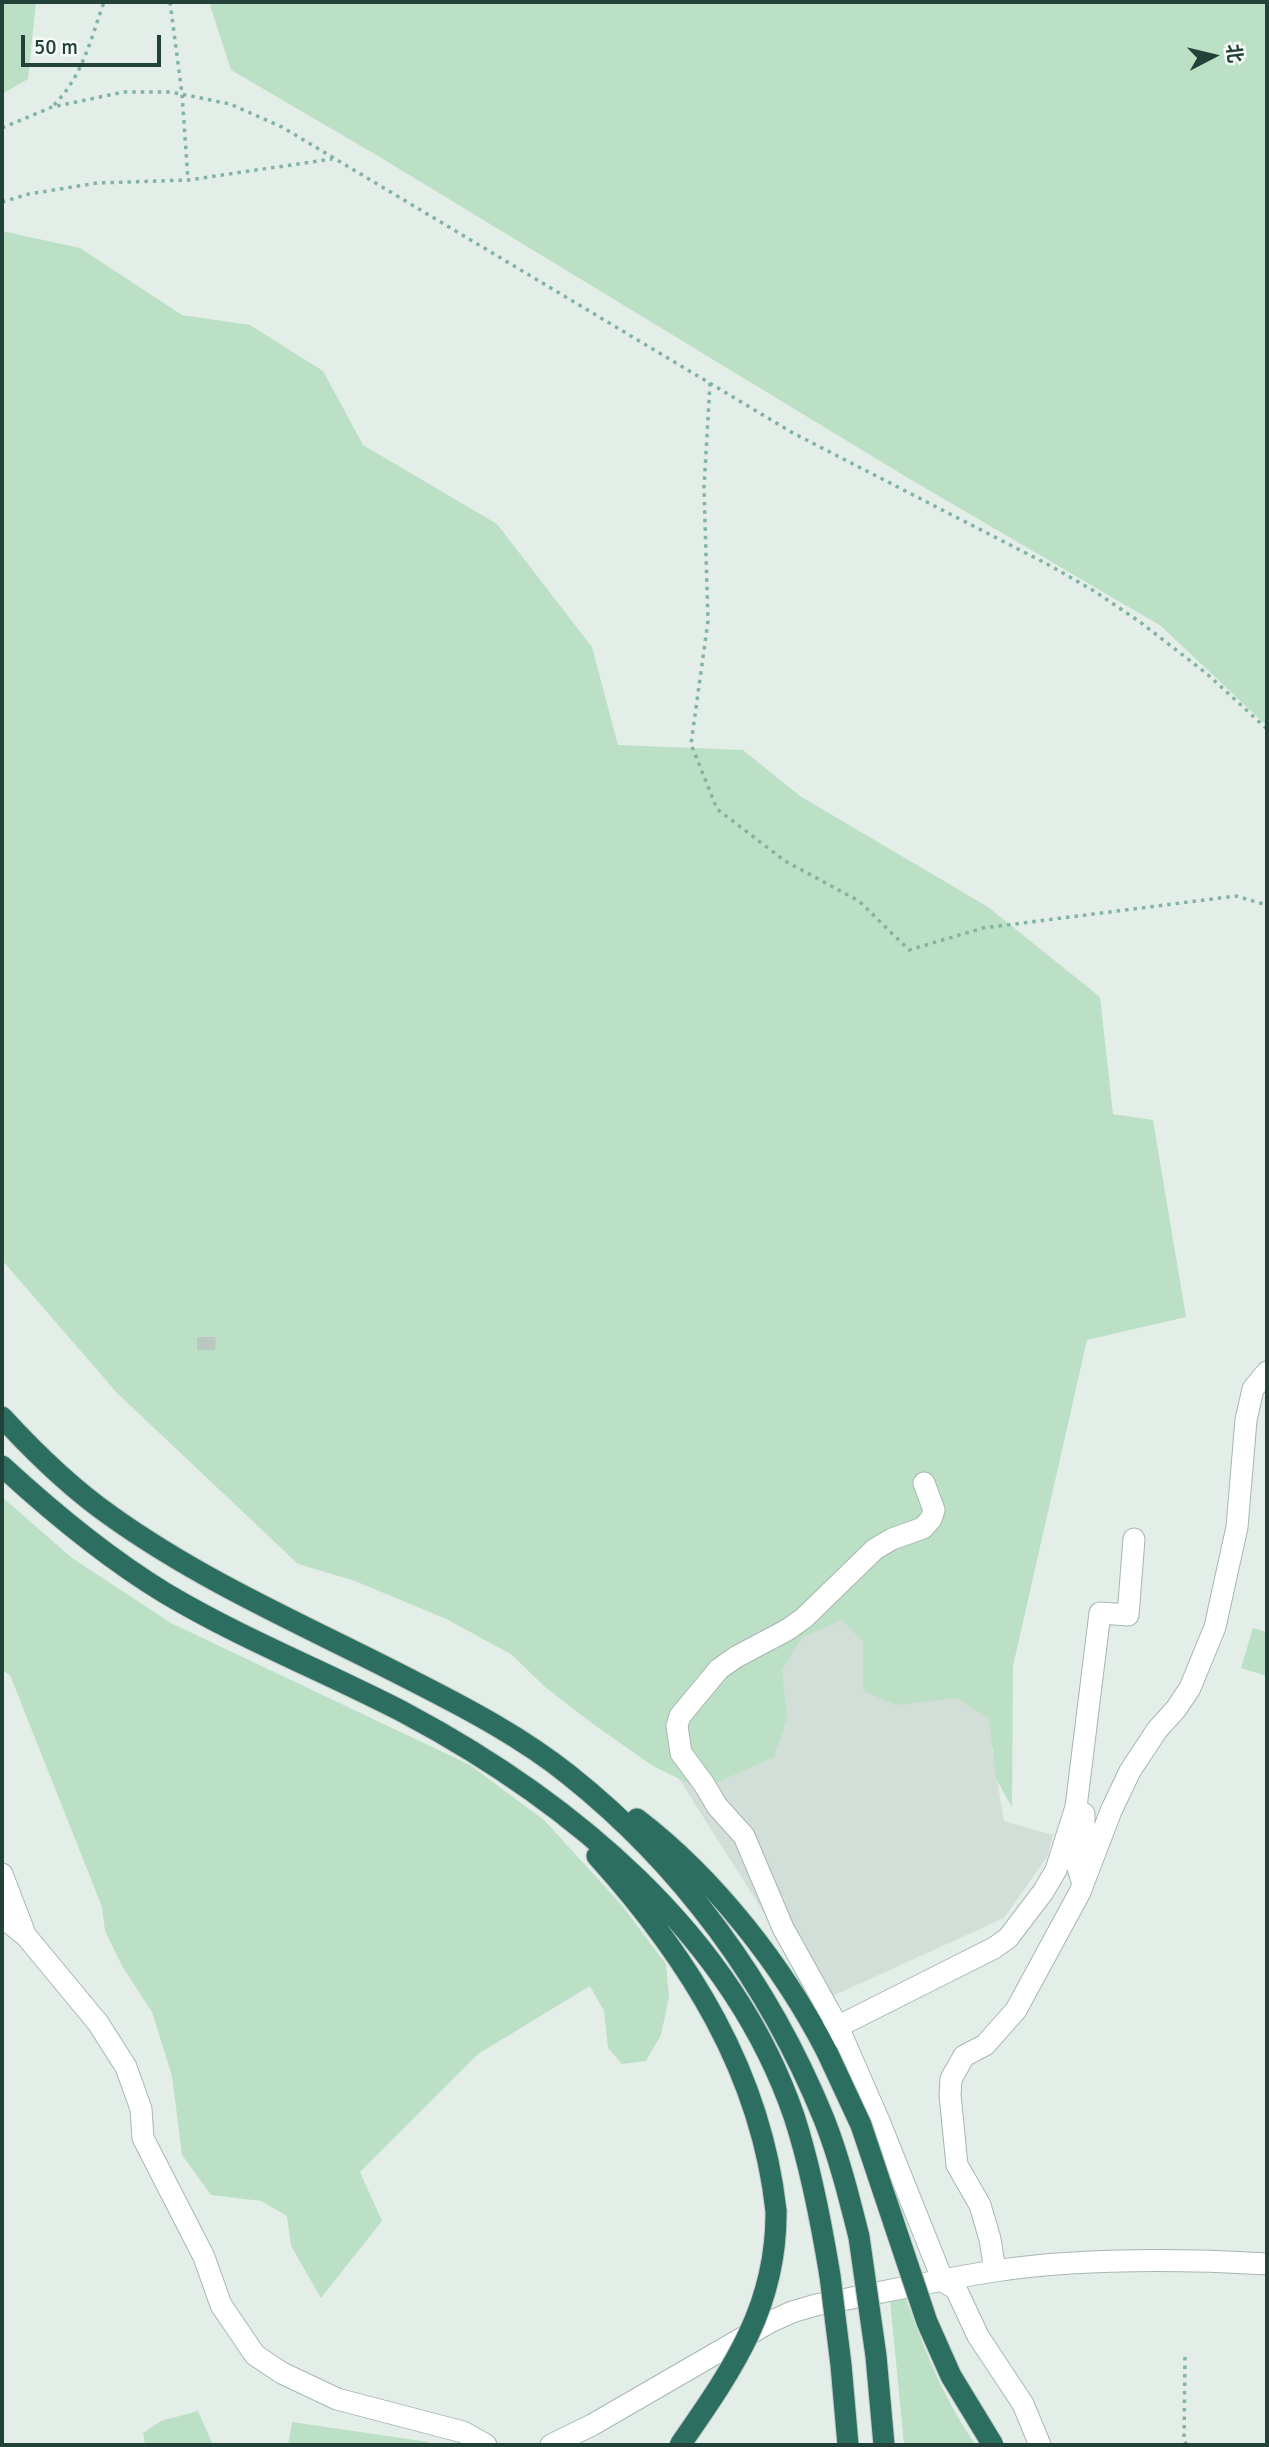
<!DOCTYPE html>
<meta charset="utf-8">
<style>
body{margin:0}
#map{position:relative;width:1269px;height:2447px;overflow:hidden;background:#e4eee9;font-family:Signika,"Noto Sans SC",sans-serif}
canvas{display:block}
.frame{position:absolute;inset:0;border:4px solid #224138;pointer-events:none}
.north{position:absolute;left:1178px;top:21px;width:70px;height:70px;-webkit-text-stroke:5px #f5faf7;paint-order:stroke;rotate:83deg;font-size:19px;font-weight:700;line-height:28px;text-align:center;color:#224138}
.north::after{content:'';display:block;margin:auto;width:24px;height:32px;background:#224138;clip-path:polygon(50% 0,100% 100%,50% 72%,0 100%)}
.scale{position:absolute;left:21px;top:35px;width:140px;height:32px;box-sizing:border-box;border:4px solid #224138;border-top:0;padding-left:9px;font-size:21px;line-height:24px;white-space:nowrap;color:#224138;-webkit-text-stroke:5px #f5faf7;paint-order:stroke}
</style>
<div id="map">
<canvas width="1269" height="2447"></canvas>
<div class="frame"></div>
<div class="north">北</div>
<div class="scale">50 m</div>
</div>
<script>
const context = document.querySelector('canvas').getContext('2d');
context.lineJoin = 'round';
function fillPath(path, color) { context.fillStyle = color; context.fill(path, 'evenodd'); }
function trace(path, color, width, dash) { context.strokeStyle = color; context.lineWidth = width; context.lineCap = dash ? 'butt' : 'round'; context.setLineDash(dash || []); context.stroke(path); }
const built = new Path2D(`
 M728,1526l272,176 -8,48 12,71 49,14 -6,22 -43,61 -187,85 -49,-84 -103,-162z`);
const green = new Path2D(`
 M2,2h34l-8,77 -26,15z
 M209,2h1058v724l-106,-100 -253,-148 -530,-322 -147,-86z
 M2,231l78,17 102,67 68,10 73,46 40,74 134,79 95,123 26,98 125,5 57,46 188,111 112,90 13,117 40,6 33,197 -99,23 -74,326 -1,141 -16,-28 -7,-61 -33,-20 -60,7 -33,-14v-49l-21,-22 -40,17 -20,33 5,49 -13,38 -58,26 -24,2 -39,-19 -60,-42 -48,-37 -34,-33 -65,-35 -91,-38 -57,-17 -181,-171 -115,-133z
 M2,1497l70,61 99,65 299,142 74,55 76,83 46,61 3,33 -8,38 -15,26 -24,3 -14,-16 -4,-37 -14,-25 -112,68 -118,118 22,49 -61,77 -30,-52 -4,-30 -26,-15 -50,-6 -29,-40 -10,-79 -20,-64 -30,-46 -17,-35 -3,-24 -92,-232 -8,-5z
 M1253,1628l14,4v44l-26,-8z
 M902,2288c20,55 40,109 74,157h-72l-15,-155z
 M198,2411l15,34h-68l-2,-12 18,-12z
 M292,2422l137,20v3h-141z`);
const building = new Path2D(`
 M197,1337h19l-1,13h-18z`);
const path = new Path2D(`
 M170,2l12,92 6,86
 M54,105c29,-30 36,-64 50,-103
 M2,128l50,-21 72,-15h47l59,12 52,23 511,306 256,132 45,26 46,31 66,51 61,56
 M2,202l27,-8 68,-11 91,-3 144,-21
 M710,383l-6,105 4,133 -17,123 26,65 68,52 74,40 50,49 74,-22 253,-32 31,9
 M1185,2357l-1,84 3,4`);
const minor = new Path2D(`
 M924,1483l10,27 -3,9 -8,9 -31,11 -17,10 -71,69 -17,12 -51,27 -17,12 -39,47 -3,10 4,27 23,31 13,22 27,30 39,92 55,99 41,94 64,160 13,8 22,47 45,68 17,41
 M1080,1811l4,3v12l-8,36 7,22
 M2,1874l23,60
 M2,1917l24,19 72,87 28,44 15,42 2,29 61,119 17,48 34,50 27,18 55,26 126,33 23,13
 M827,2032l167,-84 14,-10 35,-46 13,-22 20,-63 24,-194 28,2 6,-76
 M995,2271l-5,-32 -10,-34 -23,-40 -7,-70 1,-16 13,-23 21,-11 31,-35 64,-118 31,-81 19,-40 27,-41 19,-21 14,-21 25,-61 22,-100 9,-107 7,-31 14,-17
 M551,2445l41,-20 178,-103 22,-10 24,-7c60,-11 119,-25 179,-34 87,-13 185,-12 272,-7`);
const highway = new Path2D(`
 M2,1417c33,36 69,71 109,99 95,68 202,113 304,166 53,27 108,56 154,93 113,90 200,209 255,344 15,38 25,78 35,118
 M2,1466c51,47 104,91 163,127 77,46 161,79 240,120 165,88 326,220 389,403 17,52 27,105 36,160
 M637,1819c77,59 146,147 190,233
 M597,1856c92,102 164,216 179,355`);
const highwayBridge = new Path2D(`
 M827,2052l34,73 66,197 24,54 42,69
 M859,2237l17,119 8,89
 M830,2276l11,89 7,80
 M680,2445c52,-75 97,-138 96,-234`);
fillPath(built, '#d2ded8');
fillPath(green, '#bce0c5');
fillPath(building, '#b9c9c2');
trace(minor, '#a6b7b0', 23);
trace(highway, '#c1cac7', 23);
trace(path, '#82b3a3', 3.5, [3.5, 5]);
trace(minor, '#fff', 21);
trace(highway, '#2c6f60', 21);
trace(highwayBridge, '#c1cac7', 23, []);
trace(highwayBridge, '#2c6f60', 21);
</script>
